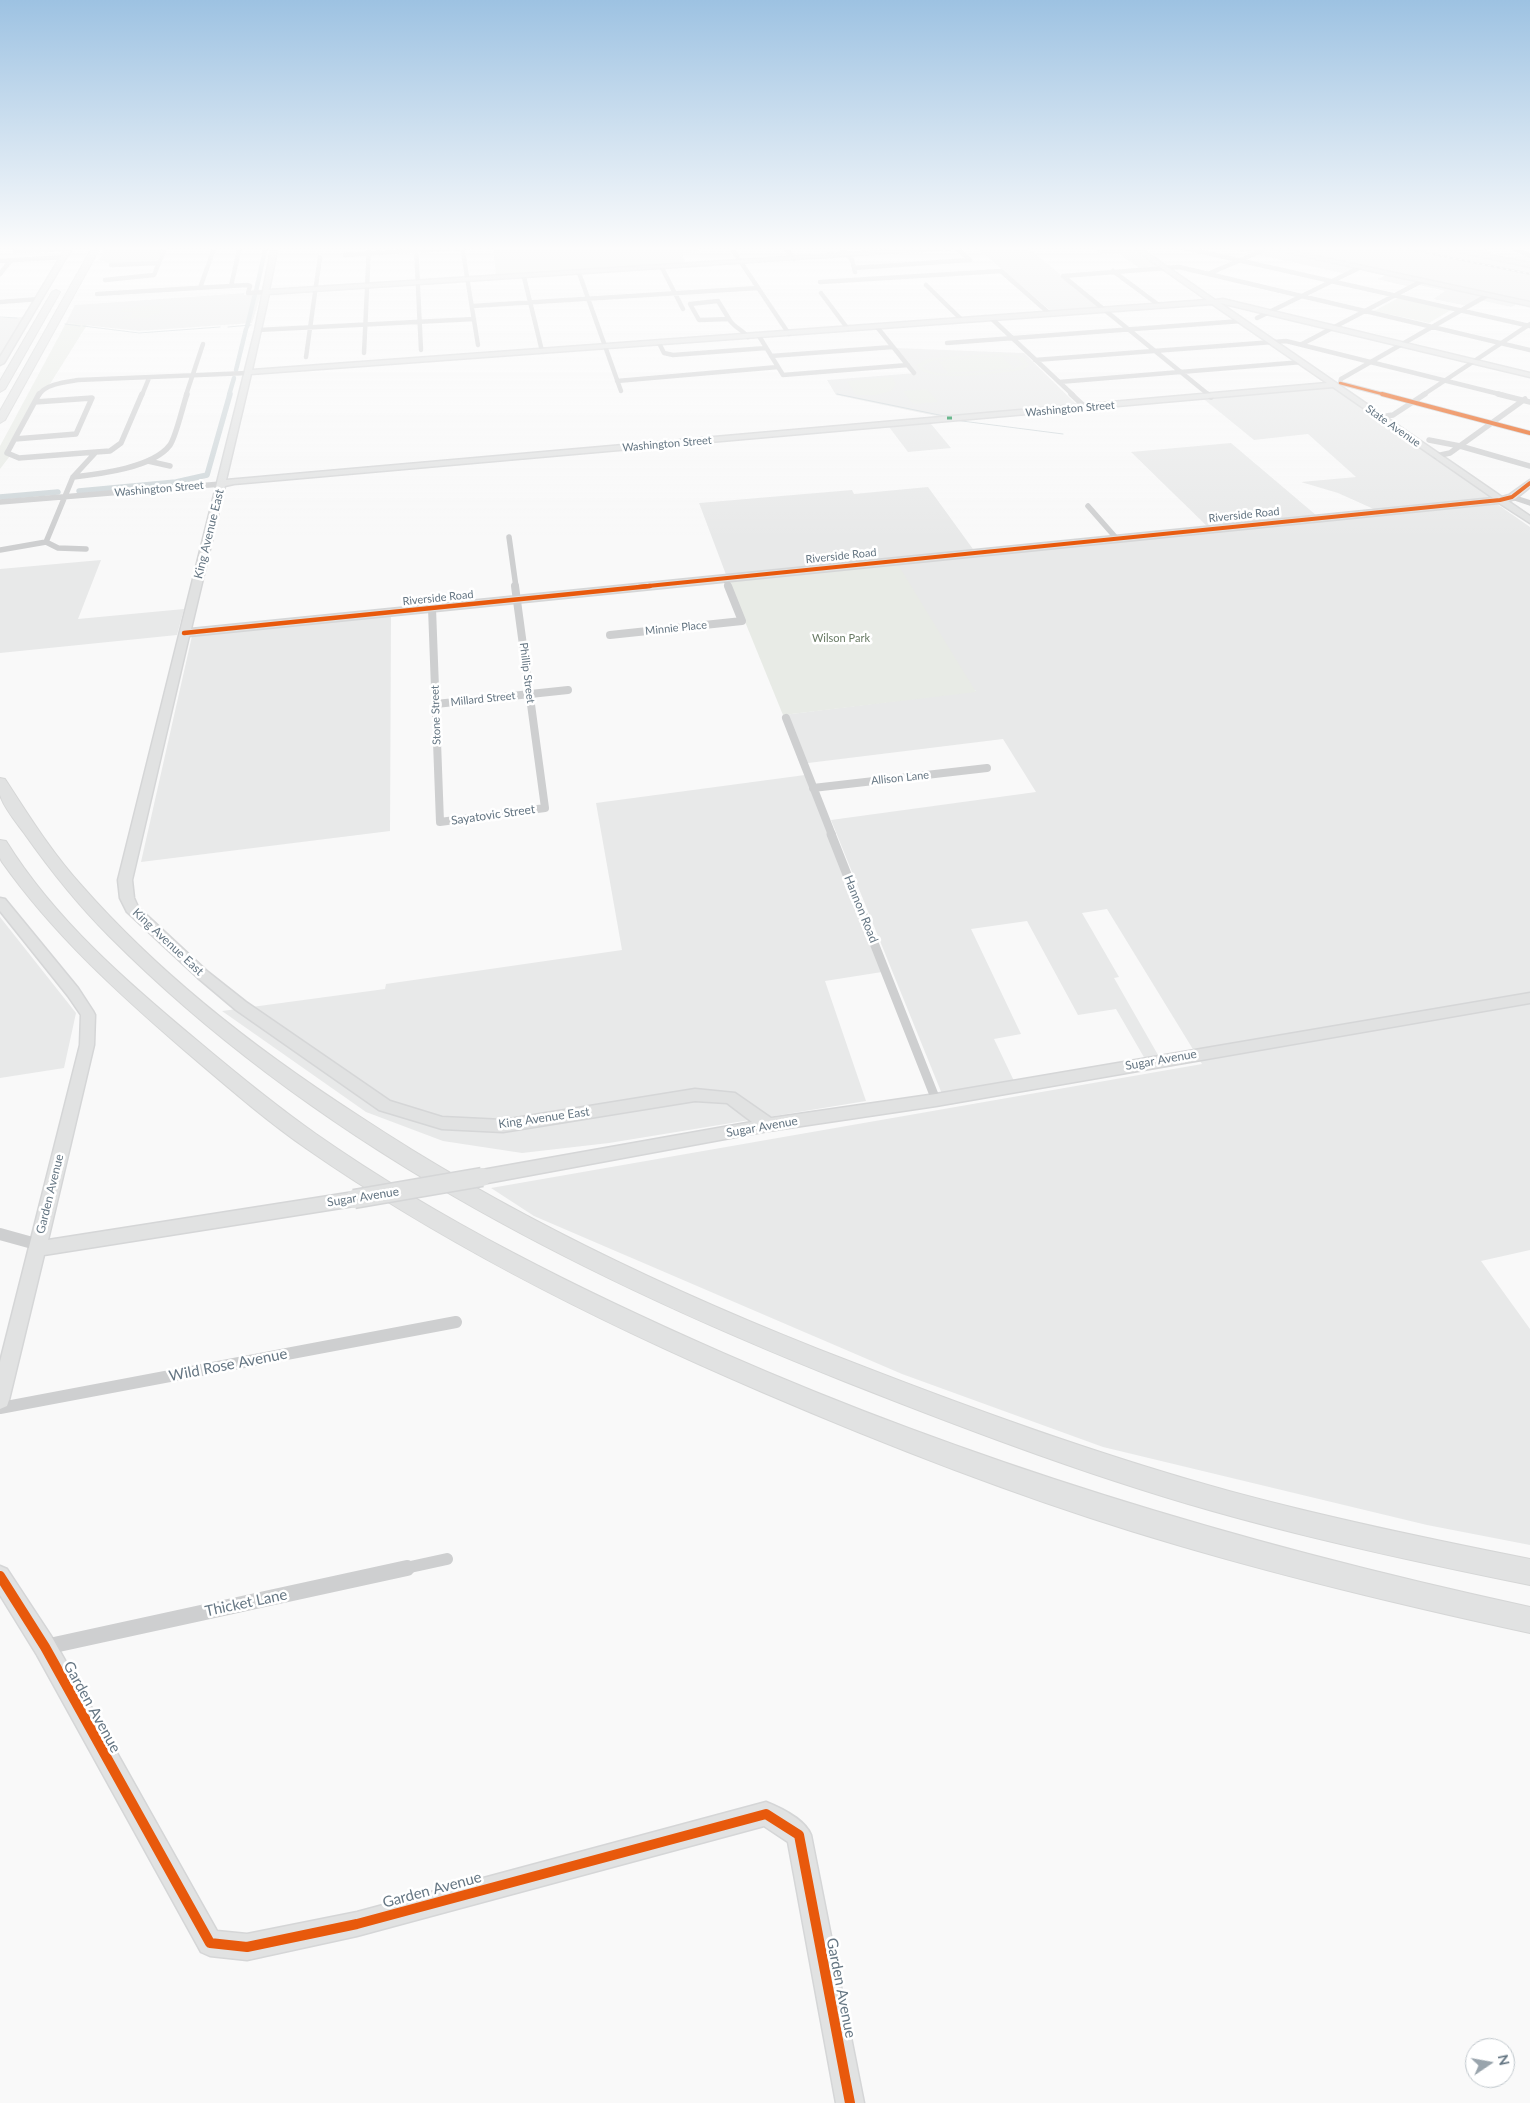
<!DOCTYPE html>
<style>
body{margin:0}
#map{position:relative;width:1530px;height:2103px;overflow:hidden;background:#f9f9f9;font-family:Lato,sans-serif}
canvas{display:block}
.north{position:absolute;left:1465px;top:2038px;width:50px;height:50px;box-sizing:border-box;background:#fff;border:1px solid #c1c8cd;border-radius:50%;rotate:78deg;font-size:14px;font-weight:700;line-height:20px;text-align:center;color:#657683}
.north::after{content:'';display:block;margin:auto;width:18px;height:22px;background:#99a4ac;clip-path:polygon(50% 0,100% 100%,50% 72%,0 100%)}
</style>
<div id="map">
<canvas width="1530" height="2103"></canvas>
<div class="north">N</div>
</div>
<script>
const context = document.querySelector('canvas').getContext('2d');
context.lineJoin = 'round';
function fillPath(path, color) { context.fillStyle = color; context.fill(path, 'evenodd'); }
function trace(path, color, width, dash) { context.strokeStyle = color; context.lineWidth = width; context.lineCap = dash ? 'butt' : 'round'; context.setLineDash(dash || []); context.stroke(path); }
function drawText(font, color, halo, rows, align = 'center') {
  context.font = font + ' Lato,sans-serif'; context.lineWidth = 5; context.setLineDash([]); context.textBaseline = 'middle'; context.strokeStyle = halo; context.fillStyle = color; for (const [text, x, y, turn = 0] of rows) {
    context.save(); context.translate(x, y); context.rotate((+turn || 0) * Math.PI / 180); context.textAlign = isNaN(turn) ? turn : align; if (halo) context.strokeText(text, 0, 0); context.fillText(text, 0, 0); context.restore();
  }
}
const built = new Path2D(`
 M1025,246l35,28 1,3 39,31 -48,4 -75,-64z
 M1090,246h37l30,20 -18,2 -20,-14 -16,1z
 M1218,246h210l102,20v38l-9,-2 -10,5 -32,-7 -12,6 -34,-7 12,-8 -30,-7 -5,3 -33,-8 13,-5 -29,-7 -14,7z
 M1457,246h21l24,11 25,-1 3,1v8l-84,-17z
 M244,293v2l17,-1 -9,29 -113,8 -73,-8 9,-18z
 M24,317l-24,39v-38z
 M896,348l128,5 55,54 -133,11 -110,-23 -9,-15 89,-7z
 M1328,384l163,112 6,8 33,23v723l-49,11 49,68v216l-103,-20 -324,-78 -201,-73 -368,-158 -43,-28 711,-124 -95,-155 -25,4 37,64 -5,1 44,77 -13,4 -29,-50 -38,6 -51,-94 -56,8 50,105 -27,5 20,42 -72,13 -111,-274 205,-28 -33,-53 -203,25 -17,-49 193,-24 -248,-111 -29,-77 153,-13 2,4 74,-7 50,69 234,-25 -81,-79 100,-9 92,78 64,-6 -49,-22 -37,-11 55,-5 -48,-43 -54,6 -54,-44z
 M927,419l24,29 -43,4 -22,-29z
 M101,560l-23,59 106,-10 -7,26 -177,18v-84z
 M391,616l-1,215 -249,31 51,-226z
 M805,775l77,197 -57,9 41,120 -257,42 -87,10 -79,-12 -77,-29 -144,-101 163,-22 1,-5 236,-34 -26,-147z
 M0,917l76,96 -12,55 -64,10z`);
const green = new Path2D(`
 M106,246h57l-6,15 -46,3 -12,-4z
 M513,246h183l4,6 -18,2 4,10 -190,13 -3,-30z
 M1005,247l18,14 -25,2 -17,-14z
 M1398,298l53,12 -22,13 -55,-12z
 M163,305l-4,9 -9,1 -1,3 -27,1 2,-2 7,-1 2,-4h-12l2,-4z
 M66,323l21,2 -37,59 -9,7 -35,58 4,7 -10,13v-23z
 M1002,353l21,4 6,8 -6,5c-20,2 -98,15 -106,-5l9,-6zM1000,355l16,2 8,7 -10,5c-18,1 -82,12 -92,-3l13,-6z
 M1002,356l11,12 -65,5 -10,-12z
 M892,377l4,7 -5,7 -15,4h-20l-9,-14z
 M927,389l11,13 -25,2 -10,-13z
 M897,563l79,129 -193,23 -55,-135z`);
const stream = new Path2D(`
 M0,317l17,1
 M65,324l15,2
 M83,326l56,7 81,-6
 M228,327l23,-2
 M837,394l112,23
 M954,420l109,14`);
const canalFar1 = new Path2D(`
 M256,291l10,-45
 M247,327l8,-33
 M236,370l10,-41
 M229,395l5,-17`);
const canal = new Path2D(`
 M79,491l97,-9 31,-7 23,-81
 M0,497l58,-5`);
const streetFar5 = new Path2D(`
 M416,246l5,104
 M462,246l16,99
 M730,246l59,88
 M784,246l10,13
 M839,246l13,14 3,12
 M893,246l5,6
 M1176,246l354,80
 M1508,246l22,10
 M956,248l14,12
 M1446,248l11,-2
 M15,251l54,-2
 M345,255l145,-9
 M0,261l65,-4
 M111,265l48,-2
 M662,268l21,41
 M854,268l116,-8
 M1113,271l47,35
 M579,273l42,118
 M0,274l11,-14
 M1208,274l60,-26
 M1063,276l116,-9 351,83
 M1063,276l146,119
 M524,277l18,74
 M105,280l49,-5 12,-29
 M820,282l181,-11 49,43
 M926,285l36,35
 M231,286l9,-40
 M200,288l15,-42
 M821,293l27,36
 M97,294l150,-9 3,1 -2,7 18,-1
 M718,301l11,18 -30,1 -9,-16z
 M0,302l39,-3
 M472,306l286,-18
 M991,318l82,77
 M1257,318l104,-51
 M729,319c5,9 13,10 19,18
 M877,327l37,46
 M258,330l216,-11
 M759,336l24,39 125,-10
 M659,343l5,10 9,2 93,-7
 M947,343l294,-22
 M1302,344l120,-63
 M364,353l5,-107
 M771,356l122,-9
 M306,357l14,-100
 M1035,360l251,-19 217,54
 M617,381l161,-14
 M1059,382l243,-20
 M39,395c6,-11 27,-13 39,-15l170,-7
 M142,395l7,-17
 M186,395l17,-51
 M1386,395l-46,-12 1,-4 147,-84
 M1423,395l107,-71`);
const streetFar4 = new Path2D(`
 M39,394l-32,59 12,5 77,-6
 M1071,394l14,13
 M1207,394l4,3
 M1382,394l148,39
 M1498,394l32,8
 M1380,417l13,-2 32,-21
 M15,439l61,-5 16,-36 -57,4
 M1429,440l31,6 70,20
 M1436,456l14,-3 75,-54
 M148,461l22,5
 M73,477c26,-3 80,-9 97,-32 6,-8 13,-40 17,-51
 M1512,497l18,6
 M0,502l221,-18
 M1088,506l29,33
 M509,537l7,50
 M46,542l12,6 28,1
 M0,550l46,-8 27,-65 23,-25 14,-1 11,-8 21,-49
 M725,578l4,9`);
const streetFar3 = new Path2D(`
 M432,608l8,214 105,-14 -30,-222
 M610,635l132,-14 -14,-35
 M436,704l132,-14
 M786,718l46,117
 M813,788l174,-20`);
const streetFar2 = new Path2D(`
 M831,834l105,266`);
const streetFar1 = new Path2D(`
 M0,1234l36,10 1,5
 M0,1408l456,-86
 M401,1569l46,-10`);
const street = new Path2D(`
 M45,1647l362,-79`);
const secondary = new Path2D(`
 M67,246h6l-69,117 -4,2v-8z
 M272,246h6l-9,44 691,-44h31l-722,48 -17,76 955,-70 -77,-54h7l78,54 8,-1 307,74v4l-310,-74 282,194 7,-2 21,-15v7l-15,12 -7,2 22,15v7l-31,-20 -1310,133 -57,244 2,18 4,9 70,65 38,30 144,99 52,16 61,3 192,-31 40,4 36,25 165,-24 594,-101v10l-594,103 -168,25 -286,53 -6,-2 -2,-5 2,-5 6,-2 270,-48 -25,-19 -32,-2 -192,31 -61,-3 -63,-19 -143,-100 -38,-32 -71,-66 -7,-14 -2,-18 137,-550zM1212,304l115,79 -1101,97 25,-106zM1333,387l160,111 -1302,131 34,-143 9,-2z
 M1258,246h11l261,56v4z
 M0,898l5,1 73,89 15,23 2,4 -1,30 -46,195 306,-48 6,2 2,5 -2,5 -6,2 -310,49 -35,145 -2,6 -7,3v-47l80,-317 1,-30 -13,-19 -68,-85z
 M0,1566l7,3 46,70 164,292 30,3 110,-22 409,-110c15,6 39,18 45,33l53,268h-28l-48,-261 -24,-16 -407,110 -110,24 -37,-4 -9,-4 -164,-297 -37,-60z`);
const primary = new Path2D(`
 M1431,246h13l86,17v4z`);
const highway = new Path2D(`
 M93,246h8l-96,174 -5,3v-12z
 M56,290l4,2 -55,97 -5,3v-11l52,-89z
 M0,778l5,1c24,37 47,74 77,107 79,90 176,165 277,230 154,102 323,181 495,247 123,48 248,93 375,128 99,27 200,48 301,68v26c-99,-20 -198,-41 -296,-68 -132,-36 -261,-85 -388,-135 -267,-106 -532,-240 -737,-446 -31,-31 -59,-66 -85,-103 -8,-11 -20,-25 -24,-38 0,-1 0,-16 0,-17z
 M0,840l6,1c49,79 122,142 193,201 38,32 76,63 117,92 126,88 266,157 407,219 260,114 530,194 807,254v26c-134,-29 -267,-61 -399,-102 -125,-39 -248,-87 -369,-139 -157,-67 -314,-145 -455,-243 -43,-30 -83,-65 -123,-99 -66,-57 -131,-116 -182,-188l-2,-4z`);
const rail = new Path2D(`
 M1394,246l136,28`);
const secondaryBridge = new Path2D(`
 M354,1199l128,-22`);
const quiet = new Path2D(`
 M947,418h5`);
const cyclewayFar3 = new Path2D(`
 M1340,383l46,12`);
const cyclewayFar2 = new Path2D(`
 M1382,394l148,39
 M638,587l862,-87 12,-3 18,-14`);
const cyclewayFar1 = new Path2D(`
 M184,633l466,-47`);
const cycleway = new Path2D(`
 M0,1576l45,71 165,296 37,4 110,-23 409,-110 33,21 51,268`);
const farStreetnames = [
 ["Washington Street",1070,409,-5],
 ["State Avenue",1393,426,35],
 ["Washington Street",667,444,-5],
 ["Washington Street",159,489,-5],
 ["Riverside Road",1244,515,-6],
 ["Riverside Road",841,556,-6],
 ["Riverside Road",438,598,-6],
 ["Minnie Place",676,628,-6],
 ["Phillip Street",527,673,83],
 ["Millard Street",483,699,-6],
 ["Stone Street",436,715,-92],
 ["Allison Lane",900,778,-6]
];
const farParknames = [
 ["Wilson Park",841,638]
];
const streetNames = [
 ["King Avenue East",209,534,-76],
 ["Sayatovic Street",493,815,-8],
 ["Hannon Road",861,909,68],
 ["King Avenue East",168,942,43],
 ["Sugar Avenue",1161,1060,-10],
 ["King Avenue East",544,1118,-8],
 ["Sugar Avenue",762,1127,-10],
 ["Garden Avenue",50,1194,-76],
 ["Sugar Avenue",363,1197,-9]
];
const nearStreetnames = [
 ["Wild Rose Avenue",228,1365,-11],
 ["Thicket Lane",246,1603,-12],
 ["Garden Avenue",92,1707,61],
 ["Garden Avenue",432,1890,-15],
 ["Garden Avenue",841,1988,79]
];
fillPath(built, '#e8e9e9');
fillPath(green, '#e8ebe6');
trace(stream, '#ced6d9', 1);
trace(canalFar1, '#ced6d9', 4.5);
trace(canal, '#ced6d9', 5.5);
trace(secondary, '#d5d6d7', 3);
trace(primary, '#d5d6d7', 3);
trace(highway, '#d5d6d6', 2);
trace(streetFar5, '#cecfd0', 4.5);
trace(streetFar4, '#cecfd0', 5.5);
trace(streetFar3, '#cecfd0', 8);
trace(streetFar2, '#cecfd0', 9);
trace(streetFar1, '#cecfd0', 12);
trace(street, '#cecfd0', 16);
fillPath(secondary, '#e1e2e2');
fillPath(primary, '#e1e2e2');
fillPath(highway, '#e1e2e2');
trace(rail, '#c3c5c6', 2);
trace(rail, '#fff', 1, [3]);
trace(secondaryBridge, '#d5d6d7', 21, []);
trace(secondaryBridge, '#e1e2e2', 18);
trace(quiet, '#00873e', 3, [5.5, 3]);
trace(cyclewayFar3, '#e8590c', 2.5);
trace(cyclewayFar2, '#e8590c', 4);
trace(cyclewayFar1, '#e8590c', 4.5);
trace(cycleway, '#e8590c', 10);
const sky = context.createLinearGradient(0, 0, 0, 540);
sky.addColorStop(0, '#9dc2e2');
sky.addColorStop(0.46, '#fcfcfc');
sky.addColorStop(1, '#fcfcfc00');
context.fillStyle = sky;
context.fillRect(0, 0, 1530, 540);
drawText('11px', '#657683', '#fff', farStreetnames);
drawText('11px', '#687a64', '#fff', farParknames);
drawText('12px', '#657683', '#fff', streetNames);
drawText('15px', '#657683', '#fff', nearStreetnames);
</script>
